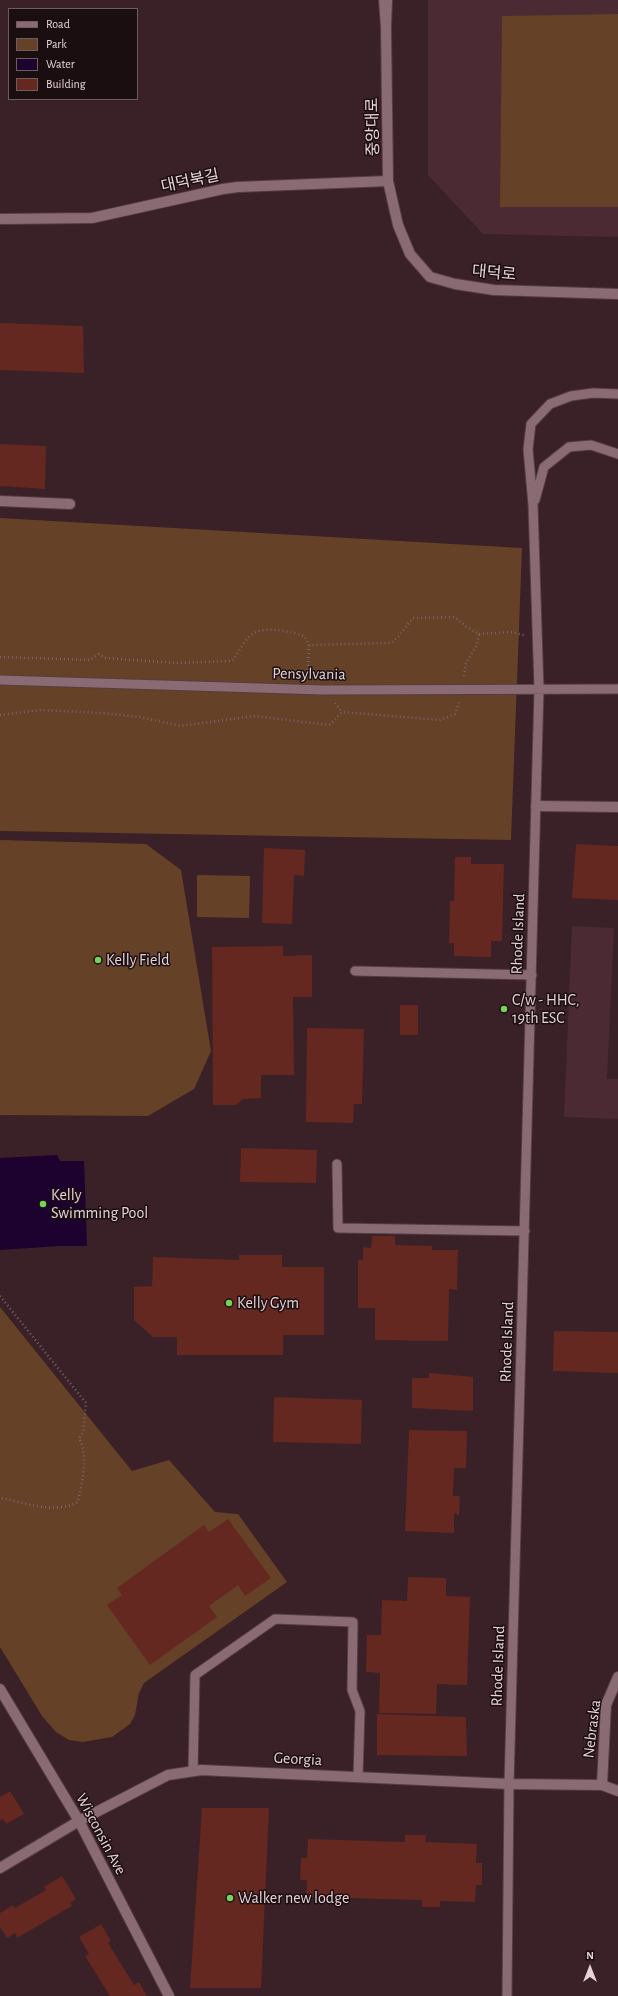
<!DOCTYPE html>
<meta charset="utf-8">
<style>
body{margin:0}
#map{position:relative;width:618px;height:1996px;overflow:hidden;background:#3a2027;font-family:"Alegreya Sans",sans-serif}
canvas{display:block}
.legend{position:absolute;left:8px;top:8px;width:130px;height:92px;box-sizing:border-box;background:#1a0e11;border:1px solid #6c5d61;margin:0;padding:5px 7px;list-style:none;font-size:12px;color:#e7d4d8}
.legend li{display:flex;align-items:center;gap:8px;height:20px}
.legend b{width:20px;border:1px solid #6c5d61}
.north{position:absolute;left:570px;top:1948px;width:40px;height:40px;-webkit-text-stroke:3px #1a0e11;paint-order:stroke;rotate:0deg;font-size:11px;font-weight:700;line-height:16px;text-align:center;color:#e7d4d8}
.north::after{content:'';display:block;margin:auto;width:14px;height:18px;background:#e7d4d8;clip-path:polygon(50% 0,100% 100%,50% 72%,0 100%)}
</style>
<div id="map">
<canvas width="618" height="1996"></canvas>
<ul class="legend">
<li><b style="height:5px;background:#8b6b73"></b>Road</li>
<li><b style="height:11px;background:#644127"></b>Park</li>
<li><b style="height:11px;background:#1d012f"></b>Water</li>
<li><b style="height:11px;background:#642820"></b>Building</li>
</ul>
<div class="north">N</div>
</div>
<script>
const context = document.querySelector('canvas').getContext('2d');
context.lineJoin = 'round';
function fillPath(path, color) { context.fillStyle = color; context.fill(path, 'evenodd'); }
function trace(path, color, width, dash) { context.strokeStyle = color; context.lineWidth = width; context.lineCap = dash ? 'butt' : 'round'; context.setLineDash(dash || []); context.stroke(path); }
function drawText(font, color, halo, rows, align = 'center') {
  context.font = font + ' "Alegreya Sans","Noto Sans KR",sans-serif'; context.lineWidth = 3; context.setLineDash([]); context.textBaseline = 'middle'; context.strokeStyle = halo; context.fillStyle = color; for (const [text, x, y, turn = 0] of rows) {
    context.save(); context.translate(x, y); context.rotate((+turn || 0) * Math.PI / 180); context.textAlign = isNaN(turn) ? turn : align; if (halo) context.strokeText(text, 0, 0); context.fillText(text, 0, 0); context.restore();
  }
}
const built = new Path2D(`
 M428,0h190v237l-135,-3 -55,-59z
 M572,926l42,2 -7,151h11v40l-54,-2z`);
const green = new Path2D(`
 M618,14v193h-118l2,-191z
 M0,518l522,30 -11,292 -511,-9z
 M0,840l146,4 35,26 30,181 -17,38 -46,27 -148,-1z
 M197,875l53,1 -1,42 -52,-1z
 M0,1307l132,164 37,-11 46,52 23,2 49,68 -143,101 -5,10 -4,22 -5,9 -18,13 -29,5 -14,-2 -13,-8 -14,-16 -42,-69z`);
const water = new Path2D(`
 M57,1155l3,6h24l3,85h-28l-59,4v-92z`);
const building = new Path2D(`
 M0,323l83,3 1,47 -84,-3z
 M0,444l46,2 -1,43 -45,-3z
 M576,844l42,2v54l-46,-2z
 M264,848l41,2 -1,26 -10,-1 -2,49 -30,-1z
 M455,857h16v7h33l-2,77h-11v16l-37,-1v-13h-5l1,-42h4z
 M283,946v10l29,-1v42h-19l1,78h-33v23l-18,1 -7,6h-23l-1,-158z
 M400,1005h18v30h-18z
 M307,1028l57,1 -2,75h-8l-1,19 -47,-1z
 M241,1148l76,2 -1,33 -76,-1z
 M372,1236h23v9l37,1v4h26l-1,40 -8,-1 -1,52 -73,-1v-32h-17v-48h5v-13l8,1z
 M239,1255h43v12h42v68h-41v20h-106v-18h-24l-19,-17v-33l18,-1 1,-29 86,3z
 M554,1331l64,1v41l-65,-2z
 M429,1373l44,4v34l-61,-3v-30h17z
 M274,1397l88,3 -1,44 -88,-2z
 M409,1430l58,1 -1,37h-12l-1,28h7l-1,19 -5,-2v20l-49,-2z
 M228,1519l43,59 -26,18 -7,-11 -29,21 8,11 -67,48 -43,-60 15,-10 -5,-7 87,-63 5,7z
 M408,1577l38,1v18l24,1 -3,88 -30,-1 -1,30 -57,-1 1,-40 -14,-1 1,-37h14l1,-35 25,1z
 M377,1714l89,3 1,39 -90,-1z
 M10,1791l14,23 -18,10 -3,-5 -3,2v-24z
 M202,1808h67l-8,180h-71z
 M405,1835h21l-1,7 52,2 -1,19h6v22h-6l-1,17 -35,-1v6h-18v-7l-116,-3 1,-17h-7l1,-22h6l1,-19 97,3z
 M62,1876l14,23 -6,4 2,3 -55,32 -2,-5 -8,5 -7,-11v-14l13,-8 2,3 31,-18 -2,-3z
 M101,1924l10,17 -3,2 26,42 5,-3 8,14h-37l-25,-40 4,-2 -10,-17z`);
const path = new Path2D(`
 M479,634l33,-2 14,4
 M309,645l-1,29 3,3
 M0,657l90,3 9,-6 7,4 69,5 57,-2c6,-7 11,-19 18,-25 13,-12 40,-4 54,0l5,9 82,-2 7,-6 15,-19 42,-1 10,9 14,8 -2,11 -11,18 -2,14
 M335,703l7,9
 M0,715l40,-5 62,3 38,4 40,9 75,-10 74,9 13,-13 98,8 15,-6 4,-12
 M0,1296l86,107 -3,30 -4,5c10,20 3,43 -1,64 -23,13 -54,0 -78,-4`);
const service = new Path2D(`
 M535,500l9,-33 25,-20 22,-2 27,9
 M0,680l323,10 295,-1
 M355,971l177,4
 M337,1164l1,64 187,3
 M193,1771l2,-96 80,-56 78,3 -1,68 8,21 -2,66
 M507,1996l2,-212 30,-1095 -6,-184 -5,-56 3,-25 19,-20 21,-8 22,-3 25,1`);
const minor = new Path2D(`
 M0,219l92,-1 131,-29 15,-2 150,-6
 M0,501l70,3
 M0,1689l79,132 90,175
 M0,1868l79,-47 89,-46 33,-5 308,14 93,1 16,6`);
const tertiary = new Path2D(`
 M536,806l82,1
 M602,1785l4,-80 12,-28`);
const secondary = new Path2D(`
 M384,0l2,27 1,-27
 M386,27l2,154 10,44 12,29 20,23 25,7 39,6 124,4`);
const markers = [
 [98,960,4,"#77d259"],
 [504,1009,4,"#77d259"],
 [43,1204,4,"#77d259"],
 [229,1303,4,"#77d259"],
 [230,1898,4,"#77d259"]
];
const streetNames = [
 ["중앙대로",373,127,-91],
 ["대덕북길",190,181,-12],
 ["대덕로",494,273,5],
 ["Pensylvania",309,674,1],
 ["Rhode Island",518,934,-88],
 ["Rhode Island",507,1342,-88],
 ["Rhode Island",498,1666,-88],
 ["Nebraska",592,1729,-83],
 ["Georgia",298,1759,3],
 ["Wisconsin Ave",101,1834,62]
];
const poiNames = [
 ["Kelly Field",106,960],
 ["C/w - HHC,",512,1000],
 ["19th ESC",512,1018],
 ["Kelly",51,1195],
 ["Swimming Pool",51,1213],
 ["Kelly Gym",237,1303],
 ["Walker new lodge",238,1898]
];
fillPath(built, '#4b2a33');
fillPath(green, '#644127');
fillPath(water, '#1d012f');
fillPath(building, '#642820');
trace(service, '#543e44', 11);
trace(minor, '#543e44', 12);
trace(tertiary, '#543e44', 12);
trace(secondary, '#543e44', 12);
trace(path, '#7b6469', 2.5, [1, 3]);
trace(service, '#8b6b73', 9);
trace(minor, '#8b6b73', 10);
trace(tertiary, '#8b6b73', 10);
trace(secondary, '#8b6b73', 10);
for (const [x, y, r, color] of markers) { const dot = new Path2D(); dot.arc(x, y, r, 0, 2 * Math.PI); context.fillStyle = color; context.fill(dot); trace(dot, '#1a0e11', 1.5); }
drawText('16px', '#e7d4d8', '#1a0e11', streetNames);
drawText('16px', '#e7d4d8', '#1a0e11', poiNames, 'left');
</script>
